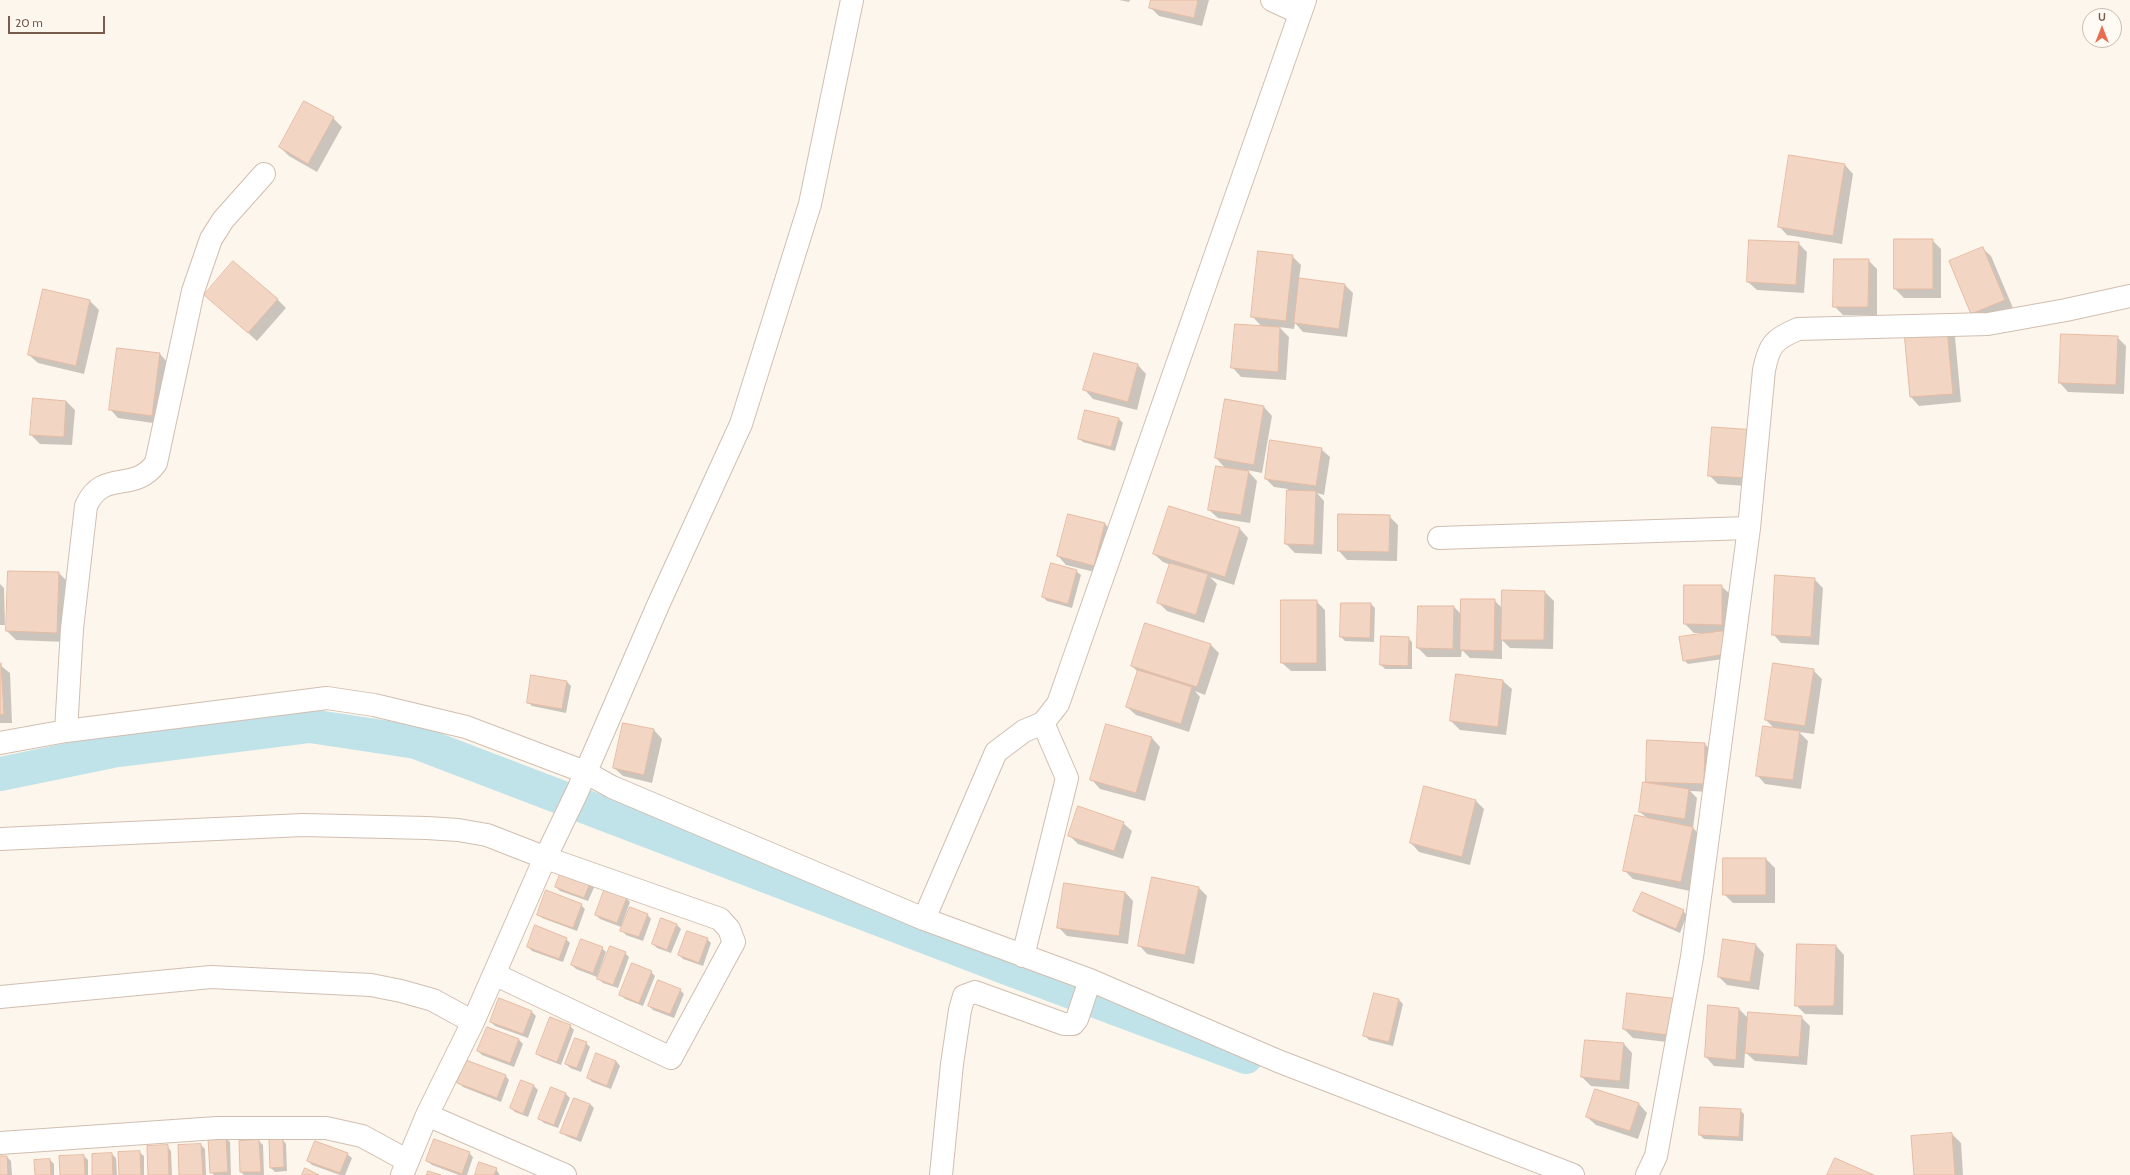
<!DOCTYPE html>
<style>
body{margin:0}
#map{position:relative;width:2130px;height:1175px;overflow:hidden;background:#fdf6ec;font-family:Cabin,sans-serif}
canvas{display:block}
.north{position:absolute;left:2082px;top:8px;width:40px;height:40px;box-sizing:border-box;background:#fffaf3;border:1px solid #cabbb1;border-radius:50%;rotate:0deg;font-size:11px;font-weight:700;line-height:16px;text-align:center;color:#7a5c4d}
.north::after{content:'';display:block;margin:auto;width:14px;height:18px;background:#e76f51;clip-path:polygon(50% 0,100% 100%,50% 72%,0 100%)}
.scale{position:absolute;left:8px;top:16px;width:97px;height:18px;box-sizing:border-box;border:2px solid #7a5c4d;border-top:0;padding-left:5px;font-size:12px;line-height:14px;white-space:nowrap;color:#7a5c4d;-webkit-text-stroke:3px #fffaf3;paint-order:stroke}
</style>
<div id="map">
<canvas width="2130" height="1175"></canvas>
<div class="north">U</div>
<div class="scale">20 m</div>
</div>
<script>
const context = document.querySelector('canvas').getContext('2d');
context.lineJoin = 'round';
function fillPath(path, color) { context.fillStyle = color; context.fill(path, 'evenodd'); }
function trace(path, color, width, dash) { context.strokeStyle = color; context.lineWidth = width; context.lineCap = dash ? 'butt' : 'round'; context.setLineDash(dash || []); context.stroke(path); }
const shadow = new Path2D(`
 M1119,0h11l-1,2z
 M1152,0h57l-7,26 -43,-10 -9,-9z
 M333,118l9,9 -25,45 -28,-16 -9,-9z
 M1845,165l8,9 -11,70 -55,-9 -8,-9z
 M1895,240h37l9,9v49h-37l-9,-9z
 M1798,243l9,9 -3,41 -47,-3 -9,-8z
 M1982,248l9,8 22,52 -32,14 -9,-9z
 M1292,256l9,9 -2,14 45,5 9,9 -6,44 -44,-5 -8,-9 -1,6 -15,-2 10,10 -3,43 -45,-3 -8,-9 29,-41 -10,-11z
 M1868,260l9,9v46h-34l-9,-9z
 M44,291l46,10 9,9 -15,64 -46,-11 -9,-8z
 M206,295l71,4 9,9 -29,33z
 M1947,329l8,8 6,65 -42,4 -8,-9z
 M2117,337l9,9 -2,48 -56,-2 -8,-9z
 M160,354l8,9 -8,61 -42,-6 -8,-9z
 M1138,365l8,9 -9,36 -44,-11 -8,-9z
 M66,401l9,9 -3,35 -32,-1 -9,-9z
 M1264,407l8,9 -10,57 -15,-3 10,11 -7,42 -32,-5 -9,-8 17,-41 -10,-11z
 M1086,411l33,8 4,4 -8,28 -32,-9 -4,-4z
 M1713,428l47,59 -42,-3 -9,-9z
 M1321,449l9,8 -6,38 -7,-2 7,8 -2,53 -27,-1 -9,-9 2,-55 -14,-2 -8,-8z
 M1069,515l36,9 9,9 -11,41 -37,-9 -8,-9z
 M1389,516l9,9 -1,36 -50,-1 -8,-9z
 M1240,529l8,9 -14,47 -24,-8 7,7 -13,39 -37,-12 -8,-8 12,-38 -8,-3 -9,-8z
 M1076,571l5,4 -9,33 -25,-7 -4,-4z
 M59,573l9,9 -2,60 -50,-2 -9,-9z
 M1814,579l9,9 -4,57 -38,-2 -8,-9z
 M0,584l4,4 1,37h-5z
 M1721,586l9,8v39h-6l3,3 3,22 -42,6 -4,-4 22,-27h-12l-9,-9z
 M1545,592l9,9 -1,48 -43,-1 -8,-8v19l-32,-1 -8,-8 -1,7h-34l-9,-9 1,-41h35l8,8 32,-15 8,8z
 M1316,601l9,9 1,61h-35l-9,-8z
 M1342,604h29l4,4 -1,34 -29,-1 -4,-4z
 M1408,638l4,4v27h-27l-4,-4z
 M1210,644l9,9 -14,42 -10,-4 5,6 -11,35 -53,-17 -9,-8 11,-35 -6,-6z
 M0,665l10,8 2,50h-12z
 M1813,670l9,9 -8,55 -15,-2 9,9 -7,48 -36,-5 -8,-9 17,-47 -8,-8z
 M1457,675l46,6 9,8 -6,46 -46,-5 -9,-9z
 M532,676l35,6 4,4 -5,27 -34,-7 -4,-4z
 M624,724l30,6 8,9 -10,44 -29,-7 -9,-8z
 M1152,738l8,9 -15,54 -45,-12 -8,-9z
 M1705,744l8,9 -1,39 -22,-1 7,7 -4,30 8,8 -11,55 -57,-12 -9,-9 23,-52 -7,-6 9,-28 -2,-3z
 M1476,801l8,8 -14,56 -51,-13 -8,-9z
 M1123,823l9,8 -9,28 -45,-15 -9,-9z
 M1766,859l9,9v35h-42l-9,-9z
 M596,883l-8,18 -28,-10 -4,-4z
 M1199,888l8,8 -13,68 -47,-10 -8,-9z
 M1125,892l8,9 -5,43 -61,-8 -9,-9z
 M626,898l4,4 -9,25 -21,-8 -4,-4z
 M581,905l4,4 -8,22 -35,-13 -4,-4z
 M1634,911h49l4,4 -7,18 -41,-18z
 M647,914l4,5 -8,22 -17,-6 -4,-5z
 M662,919l15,6 4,4 -10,24 -14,-5 -4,-4z
 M566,939l4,4 -7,19 -31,-11 -4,-4z
 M707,939l4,4 -8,23 -20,-7 -4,-4z
 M1756,945l8,9 -5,36 -32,-5 -8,-8z
 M1836,946l8,9 -1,60 -38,-1 -9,-9z
 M602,948l4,4 -9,25 -21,-8 -4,-4z
 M625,953l4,4 -11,31 -15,-5 -4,-4z
 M651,972l4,4 -12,30 -18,-7 -4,-4z
 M680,990l4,4 -10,24 -21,-8 -4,-4z
 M1374,994l25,6 4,4 -10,42 -24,-6 -4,-4z
 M1628,994l56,50 -51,-6 -9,-9z
 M499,1000l33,12 4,4 -8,22 -33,-12 -4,-4z
 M1709,1006l30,3 10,10 52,-2 9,9 -3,39 -52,-4 -10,-9 -1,16 -30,-2 -8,-9z
 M570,1026l4,4 -13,35 -20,-8 -4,-4z
 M519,1040l4,4 -9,23 -32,-12 -4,-4z
 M586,1043l4,4 -9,25 -11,-4 -4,-4z
 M1624,1044l8,9 -3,36 -38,-3 -9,-9z
 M616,1061l4,5 -9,23 -19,-7 -4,-4z
 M505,1075l4,5 -8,22 -38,-15 -4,-4z
 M534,1086l4,4 -10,27 -13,-5 -4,-4z
 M566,1094l4,4 -12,30 -14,-5 -4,-4z
 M574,1099l16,5 4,4 -13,34 -15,-6 -4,-4z
 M1639,1104l8,9 -9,26 -42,-14 -9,-8z
 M1740,1110l4,4 -1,27 -39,-2 -4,-4z
 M1952,1134l9,9 2,32h-48l-3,-38z
 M226,1138l4,4 1,33h-17l-3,-3z
 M282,1139l4,5 1,27 -12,1 -4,-4z
 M259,1141l4,4 1,30h-20l-3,-3z
 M201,1145l4,4 1,26h-26z
 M167,1146l4,5 1,24h-23z
 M139,1152l5,4v19h-24z
 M469,1153l4,4 -6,18h-8l-27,-10 -5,-4z
 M112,1154l4,4 1,17h-24v-20z
 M347,1154l5,4 -7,17h-5l-28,-10 -4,-4z
 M84,1156l4,4v15h-27z
 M0,1157h7l4,4 1,14h-12z
 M50,1160l4,4v11h-18z
 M496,1169l4,6h-24z`);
const canal = new Path2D(`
 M0,774l112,-23 198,-25 106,16 594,227 236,88`);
const building = new Path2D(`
 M1151,0h47l-4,18 -45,-10z
 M304,101l30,16 -26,47 -29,-17z
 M1789,155l56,9 -12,72 -55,-9z
 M1894,239h39v50h-39z
 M1749,240l50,2 -3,43 -49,-3z
 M1983,247l22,53 -34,14 -22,-53z
 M1258,251l35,4 -7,66 -35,-4z
 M1834,259h35l-1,48h-35z
 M233,261l45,38 -30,34 -44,-38z
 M1299,278l46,6 -6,45 -45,-6z
 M43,289l47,11 -14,66 -48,-11z
 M1235,324l45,3 -2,45 -47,-4z
 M1947,328l6,66 -43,3 -6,-66z
 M2061,334l57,2 -2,49 -57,-2z
 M117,348l43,5 -8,63 -43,-6z
 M1094,353l44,11 -10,38 -45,-12z
 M33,398l33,3 -2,36 -34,-2z
 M1225,399l39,7 -10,59 -39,-7z
 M1085,410l34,8 -8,29 -33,-8z
 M1712,427l44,3 -4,48 -44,-2z
 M1270,440l52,8 -6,38 -51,-7z
 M1216,466l33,5 -8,44 -33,-5z
 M1287,490l29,1 -2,54 -29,-1z
 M1169,506l71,22 -15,49 -72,-23z
 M1068,514l37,9 -11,43 -37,-10z
 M1338,514l52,1 -1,37 -51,-1z
 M1051,563l26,7 -9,34 -26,-7z
 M1170,563l38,11 -12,41 -39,-12z
 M8,571l51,1 -2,61 -51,-2z
 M1775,575l40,3 -4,59 -39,-2z
 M1684,585h38v40l-38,-1z
 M1502,590l43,1 -1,49h-43z
 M1461,599h34l-1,52 -34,-1z
 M1281,600h36v63h-36z
 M1341,603h30l-1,35 -30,-1z
 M1418,606h36l-1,43 -36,-1z
 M1145,623l66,21 -14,43 -66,-21z
 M1723,631l3,23 -43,7 -4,-24z
 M1381,636l28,1 -1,29 -28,-1z
 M1,663l3,51 -4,1v-51z
 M1773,663l41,6 -9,57 -40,-6z
 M1138,670l54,17 -11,37 -55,-17z
 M1456,674l47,6 -5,47 -48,-6z
 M531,675l36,6 -5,28 -35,-6z
 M623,723l31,6 -10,46 -31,-7z
 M1106,724l46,13 -16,56 -46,-13z
 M1763,726l37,5 -7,49 -37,-4z
 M1647,740l58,3 -1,41 -58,-2z
 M1643,782l46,7 -4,30 -46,-7z
 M1424,786l52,14 -14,57 -52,-14z
 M1078,806l46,16 -10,29 -46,-15z
 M1635,815l58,12 -12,55 -58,-11z
 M1723,858h43v37h-43z
 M563,867l29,11 -8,20 -29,-11z
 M1152,877l47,10 -14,68 -47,-9z
 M1064,883l61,9 -6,44 -62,-8z
 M605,888l22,9 -10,26 -22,-8z
 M546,890l36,14 -9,24 -36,-13z
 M1642,892l42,18 -8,19 -43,-18z
 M630,907l18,7 -9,23 -19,-6z
 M661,918l16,6 -10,26 -15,-6z
 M535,925l32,13 -8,21 -32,-12z
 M687,931l21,7 -9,25 -21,-8z
 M581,939l22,8 -10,26 -22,-8z
 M1723,939l33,5 -6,38 -32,-5z
 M1797,944l39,1 -2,61h-39z
 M610,946l16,6 -13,33 -16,-6z
 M632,963l20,8 -13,32 -20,-8z
 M658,980l23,9 -11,25 -22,-8z
 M1374,993l25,6 -10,43 -26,-6z
 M1627,993l52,6 -4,37 -52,-7z
 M499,998l33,13 -9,23 -33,-12z
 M1708,1005l31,3 -3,52 -31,-3z
 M1748,1012l54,4 -3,41 -54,-4z
 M550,1017l21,8 -14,37 -21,-8z
 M487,1027l32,12 -9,24 -33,-12z
 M575,1038l12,4 -10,26 -12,-4z
 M1585,1040l39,3 -4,38 -39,-4z
 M596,1053l20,8 -9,25 -20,-8z
 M466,1060l40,15 -9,23 -40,-15z
 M521,1080l13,5 -11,29 -13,-6z
 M551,1087l15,6 -12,32 -16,-6z
 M1595,1089l44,14 -9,28 -44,-14z
 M574,1098l16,6 -13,34 -17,-5z
 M1700,1107l41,2 -2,28 -40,-2z
 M1952,1133l3,42h-41l-3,-39z
 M226,1137l2,35 -18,1 -2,-35z
 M283,1138l1,29 -14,1 -1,-29z
 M434,1139l36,13 -8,22 -36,-13z
 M259,1140l2,32h-21l-1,-31z
 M315,1141l33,12 -8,20 -33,-12z
 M201,1144l2,31h-24l-1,-30z
 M168,1145l1,30h-21l-1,-29z
 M140,1151l1,24h-22l-1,-23z
 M112,1153l1,22h-21v-21z
 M84,1155l1,20h-25l-1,-19z
 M0,1156h7l1,19h-8z
 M1835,1158l39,17h-47z
 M50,1159l1,16h-16l-1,-15z
 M479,1162l18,6 -3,7h-19z
 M305,1168l14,7h-17z
 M428,1171l13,4h-14z`);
const minor = new Path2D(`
 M1272,0l28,13
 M1439,538l310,-10
 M66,731l6,-102 14,-123c17,-38 48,-12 70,-43l37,-172 18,-52 12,-19 41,-46
 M0,743l66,-12 261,-33 47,7 92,22 119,45 27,15 312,132 166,61 188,81 295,114
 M0,839l303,-14 124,3 31,2 29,5 59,23 174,61 9,10 5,13 -63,116 -177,-84
 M924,919l72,-167 28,-21 19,-8 15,-19 247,-704
 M1023,956l44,-178 -24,-55
 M0,997l211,-20 160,8 30,6 32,9 40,22
 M427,1115l138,60
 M0,1143l217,-15h109l36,8 46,25
 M402,1175l25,-60 46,-93 68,-155 37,-77 81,-187 82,-179 69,-220 42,-204
 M941,1175l11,-111 8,-54 4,-14 11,-4 89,32h9l4,-5 13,-39
 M1647,1175l9,-19 36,-199 57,-429 15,-158c5,-25 10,-31 34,-41l190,-5 78,-14 64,-14`);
fillPath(shadow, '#0003');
trace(canal, '#bfe3e8', 34);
fillPath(building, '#f3d5c3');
trace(building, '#e6bba3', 1);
trace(minor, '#d1beb0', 24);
trace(minor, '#fff', 22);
</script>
